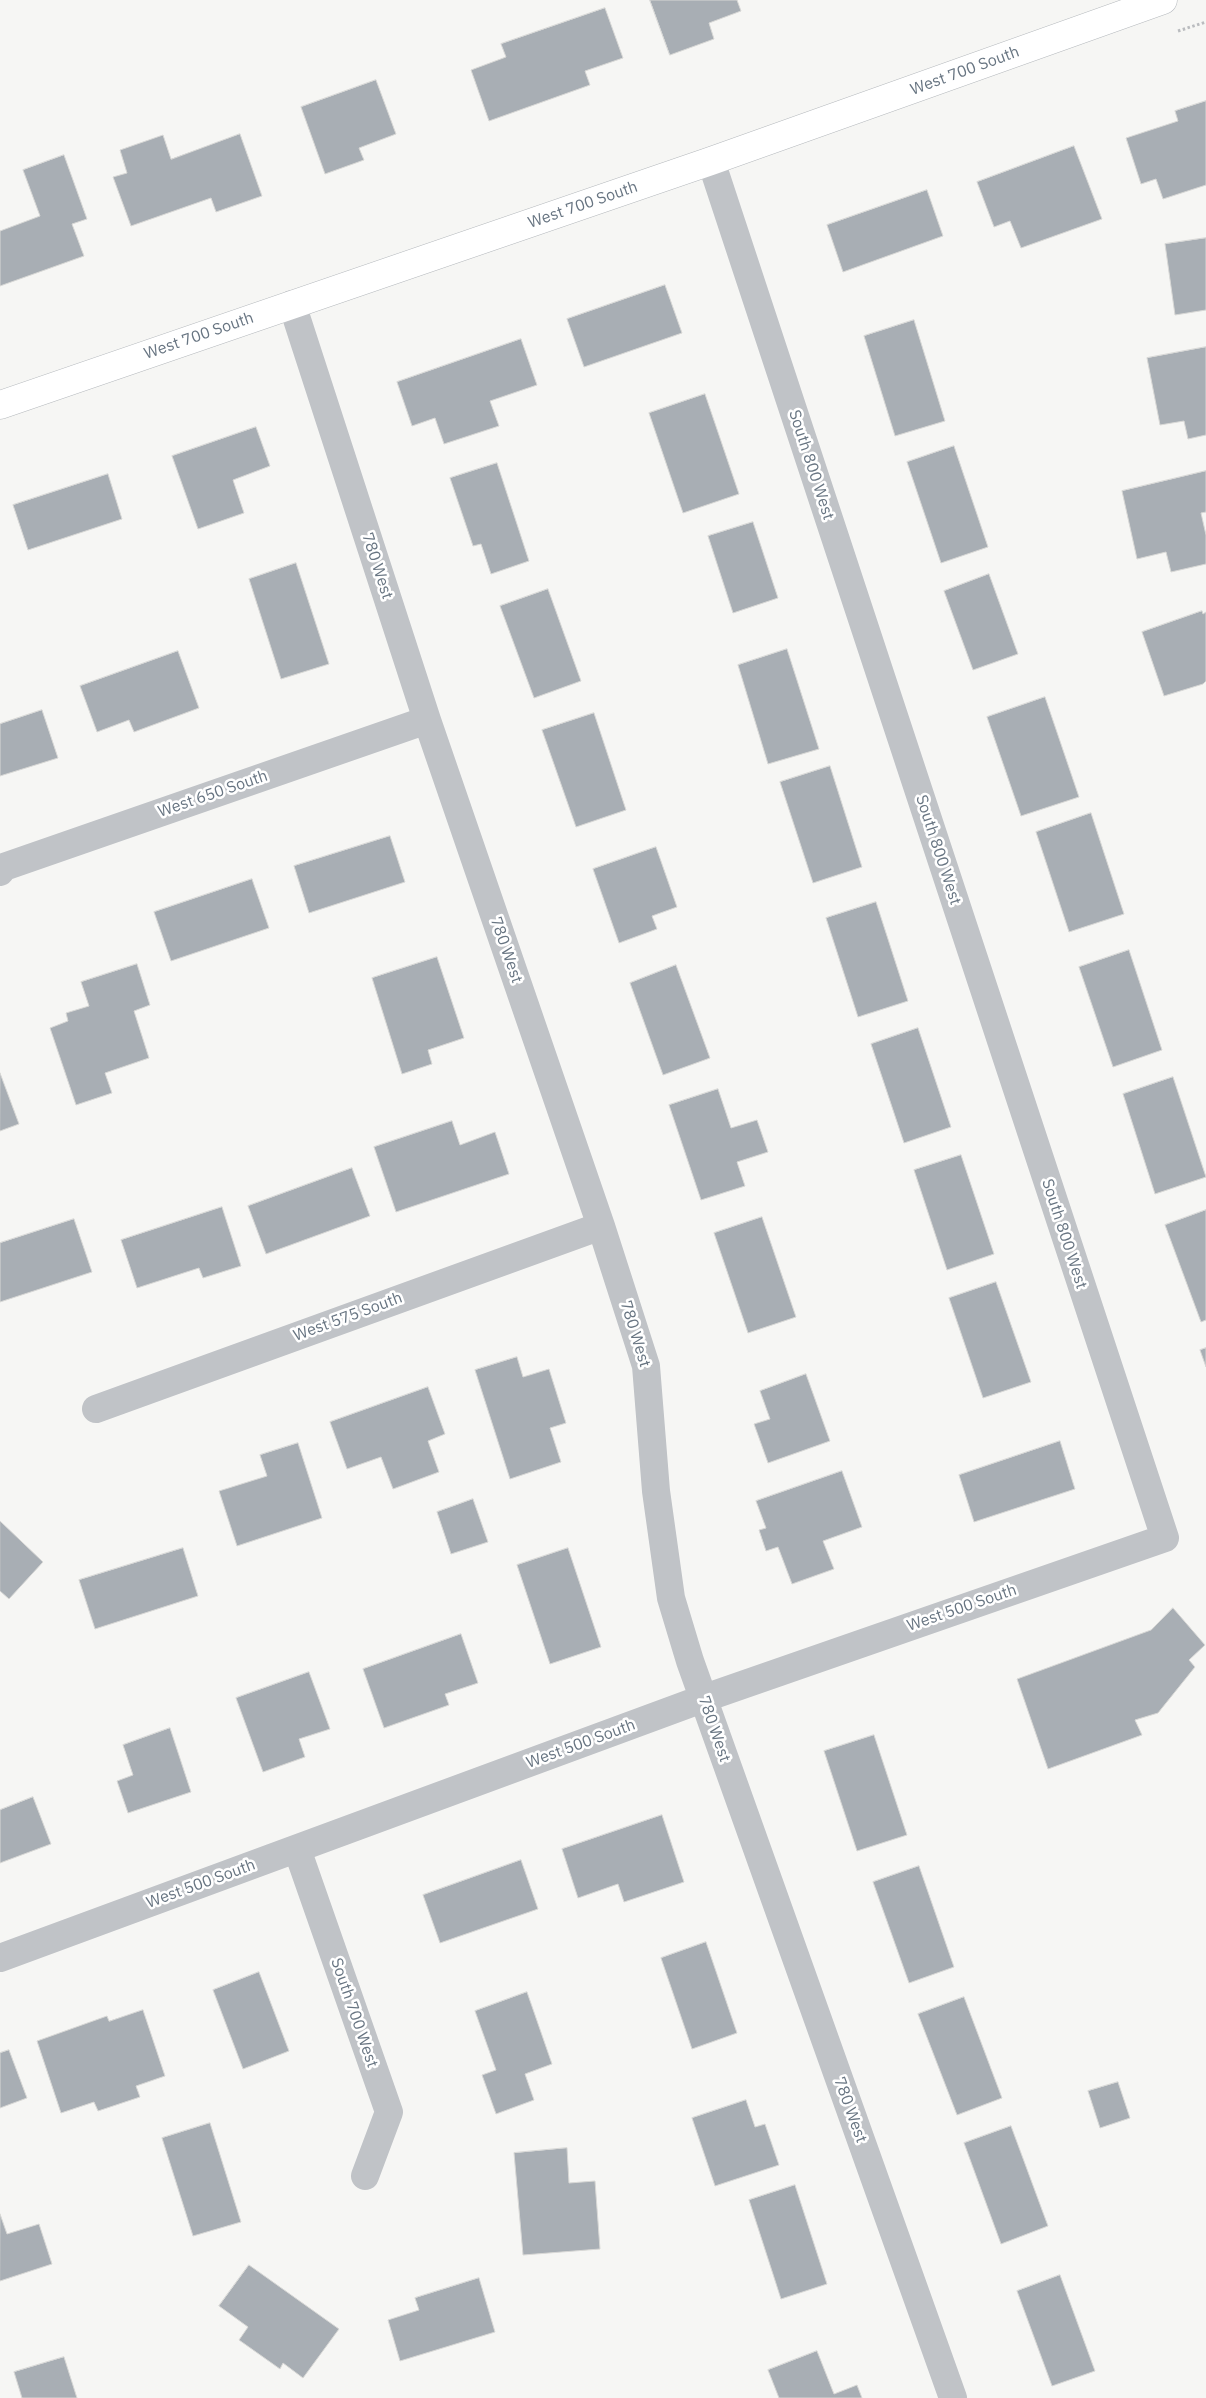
<!DOCTYPE html>
<style>
body{margin:0}
canvas{display:block;background:#f6f6f4}
</style>
<canvas width="1206" height="2398"></canvas>
<script>
const context = document.querySelector('canvas').getContext('2d');
context.lineJoin = 'round';
function fillPath(path, color) { context.fillStyle = color; context.fill(path, 'evenodd'); }
function trace(path, color, width, dash) { context.strokeStyle = color; context.lineWidth = width; context.lineCap = dash ? 'butt' : 'round'; context.setLineDash(dash || []); context.stroke(path); }
function drawText(font, color, halo, rows, align = 'center') {
  context.font = font + ' "IBM Plex Sans",sans-serif'; context.lineWidth = 5; context.setLineDash([]); context.textBaseline = 'middle'; context.strokeStyle = halo; context.fillStyle = color; for (const [text, x, y, turn = 0] of rows) {
    context.save(); context.translate(x, y); context.rotate((+turn || 0) * Math.PI / 180); context.textAlign = isNaN(turn) ? turn : align; if (halo) context.strokeText(text, 0, 0); context.fillText(text, 0, 0); context.restore();
  }
}
const building = new Path2D(`
 M650,0h87l4,11 -32,12 5,16 -44,16z
 M605,8l18,50 -38,13 5,14 -101,36 -18,-51 35,-13 -5,-13z
 M376,80l20,54 -37,14 5,12 -39,14 -24,-67z
 M1206,101v84l-43,14 -7,-20 -15,5 -15,-46 52,-17 -3,-10z
 M240,134l22,62 -46,16 -5,-14 -80,28 -18,-49 14,-4 -7,-23 43,-15 8,24z
 M1074,146l28,73 -81,29 -11,-27 -16,6 -17,-45z
 M64,155l23,64 -15,5 12,32 -84,30v-55l40,-15 -17,-46z
 M927,190l16,46 -100,36 -16,-47z
 M1206,238v72l-31,5 -10,-71z
 M665,285l17,48 -98,34 -17,-48z
 M914,320l31,101 -50,15 -31,-100z
 M521,339l16,46 -47,16 9,25 -55,18 -9,-26 -23,8 -15,-44z
 M1206,347v88l-18,4 -4,-18 -24,4 -13,-67z
 M705,394l34,100 -56,19 -34,-100z
 M256,427l14,39 -37,14 11,33 -46,16 -26,-73z
 M954,446l34,101 -47,16 -34,-101z
 M497,463l32,98 -38,13 -10,-30 -8,2 -23,-68z
 M1206,471v41l-5,1 5,22v29l-35,8 -5,-20 -29,7 -15,-68z
 M108,474l14,45 -94,31 -15,-45z
 M753,522l25,76 -45,15 -25,-77z
 M296,563l33,101 -48,15 -32,-100z
 M989,574l29,80 -45,16 -29,-79z
 M548,589l33,92 -47,17 -34,-92z
 M1202,611l1,3 3,-2v69l-3,3 -39,12 -22,-64z
 M787,649l32,100 -51,15 -30,-99z
 M178,651l21,57 -65,24 -5,-12 -32,12 -17,-46z
 M1045,697l34,100 -58,19 -34,-99z
 M42,710l16,48 -58,18v-52z
 M594,713l32,97 -50,17 -34,-97z
 M830,766l32,101 -49,16 -33,-101z
 M1091,813l33,101 -55,18 -33,-100z
 M390,836l15,46 -96,31 -15,-47z
 M656,847l21,60 -25,9 5,13 -38,14 -26,-74z
 M252,879l17,49 -98,33 -17,-49z
 M876,902l32,99 -50,16 -32,-99z
 M1129,950l33,100 -49,17 -34,-100z
 M437,957l27,81 -36,12 4,14 -30,10 -30,-96z
 M137,964l13,41 -16,6 15,47 -44,15 7,20 -36,12 -26,-77 18,-7 -2,-8 23,-7 -8,-24z
 M676,965l34,93 -47,17 -33,-92z
 M918,1028l33,99 -47,16 -33,-99z
 M0,1073l19,51 -19,7z
 M1173,1077l33,100 -51,17 -32,-100z
 M718,1089l13,39 26,-8 11,32 -31,10 8,24 -44,14 -32,-95z
 M452,1121l8,24 35,-13 14,42 -113,38 -22,-65z
 M961,1155l33,99 -47,16 -33,-100z
 M352,1168l18,48 -104,38 -18,-48z
 M222,1207l19,59 -38,12 -4,-10 -62,20 -16,-48z
 M1206,1210v110l-5,2 -36,-97z
 M762,1217l34,100 -48,16 -34,-100z
 M74,1219l18,53 -92,30v-59z
 M996,1282l35,100 -48,16 -34,-100z
 M1206,1348v19l-6,-17z
 M517,1357l6,20 26,-8 17,54 -16,5 11,34 -51,17 -35,-109z
 M806,1374l24,67 -62,22 -14,-39 16,-5 -10,-28z
 M428,1387l17,47 -17,7 11,31 -46,17 -12,-32 -34,12 -17,-47z
 M1060,1441l15,48 -101,33 -15,-47z
 M298,1443l24,75 -85,28 -18,-55 48,-15 -7,-21z
 M842,1471l20,56 -39,14 11,28 -42,15 -14,-37 -12,4 -7,-21 7,-2 -10,-27z
 M473,1499l15,43 -37,12 -14,-42z
 M0,1521l43,41 -34,37 -9,-8z
 M183,1548l15,48 -103,33 -16,-49z
 M568,1548l33,99 -51,17 -33,-99z
 M1173,1608l32,37 -16,15 6,7 -37,46 -23,7 7,15 -94,34 -31,-90 134,-49z
 M461,1634l17,49 -33,11 4,11 -65,23 -21,-59z
 M309,1672l21,57 -31,10 6,18 -42,15 -27,-74z
 M170,1728l21,64 -63,21 -11,-32 16,-6 -10,-30z
 M874,1735l33,100 -50,16 -33,-100z
 M33,1797l18,47 -51,19v-53z
 M662,1815l22,67 -60,20 -6,-18 -40,14 -16,-49z
 M521,1860l17,49 -98,34 -17,-48z
 M919,1866l35,101 -45,16 -36,-101z
 M706,1942l31,91 -45,16 -31,-91z
 M259,1972l30,79 -46,18 -30,-79z
 M527,1992l25,72 -27,10 9,26 -38,14 -14,-39 14,-5 -21,-59z
 M964,1997l38,101 -45,17 -39,-101z
 M143,2010l22,66 -29,10 4,11 -42,14 -4,-9 -33,11 -24,-72 70,-25 2,5z
 M9,2050l18,48 -27,10v-55z
 M1118,2082l12,36 -30,10 -12,-37z
 M746,2100l9,27 10,-3 14,41 -64,21 -23,-68z
 M210,2123l31,99 -48,14 -31,-98z
 M1011,2126l37,100 -47,18 -37,-101z
 M567,2148l2,35 26,-2 5,68 -77,6 -9,-102z
 M795,2185l32,99 -46,15 -32,-99z
 M0,2214l7,20 32,-10 13,40 -52,17z
 M249,2265l90,64 -36,49 -20,-15 -3,6 -41,-29 9,-13 -29,-21z
 M1060,2275l35,96 -43,15 -35,-95z
 M479,2278l16,54 -95,29 -12,-41 31,-10 -4,-12z
 M817,2351l17,43 23,-9 5,13h-83l-11,-28z
 M64,2357l13,41h-55l-8,-26z`);
const path = new Path2D(`
 M1178,31l28,-9`);
const street = new Path2D(`
 M292,304l135,416 174,506 45,140 10,125 15,107 19,63 263,737
 M0,872l4,-5 423,-147
 M96,1409l505,-183
 M297,1849l92,263 -24,64
 M0,1958l702,-259 463,-161 -454,-1377`);
const secondary = new Path2D(`
 M0,405l711,-244 452,-161`);
const streetNames = [
 ["West 700 South",965,71,-20],
 ["West 700 South",583,205,-19],
 ["West 700 South",199,336,-19],
 ["South 800 West",811,465,72],
 ["780 West",377,566,72],
 ["West 650 South",213,794,-19],
 ["South 800 West",938,850,72],
 ["780 West",506,950,71],
 ["South 800 West",1064,1234,72],
 ["West 575 South",348,1317,-20],
 ["780 West",635,1334,73],
 ["West 500 South",962,1608,-19],
 ["780 West",714,1729,71],
 ["West 500 South",581,1744,-20],
 ["West 500 South",201,1884,-20],
 ["South 700 West",354,2013,71],
 ["780 West",850,2110,70]
];
fillPath(building, '#a8aeb4');
trace(building, '#d8d8d6', 1);
trace(secondary, '#b5b9bd', 29);
trace(path, '#babcbf', 3, [2.5, 2.5]);
trace(street, '#c0c3c7', 28);
trace(secondary, '#fff', 28);
drawText('16px', '#687582', '#fff', streetNames);
</script>
